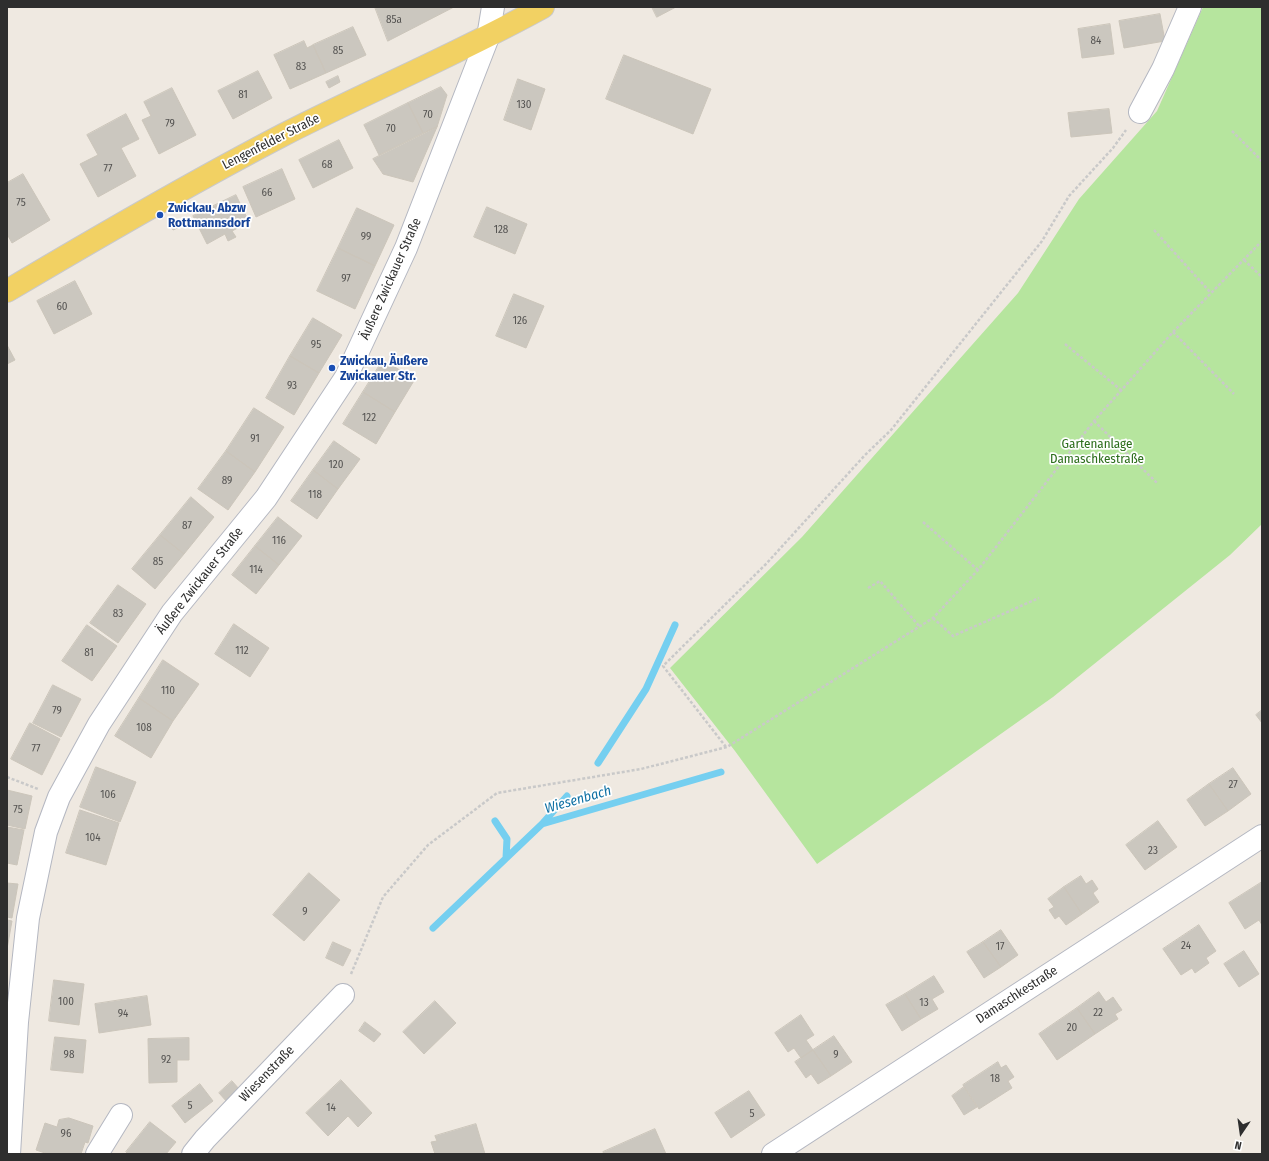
<!DOCTYPE html>
<meta charset="utf-8">
<style>
body{margin:0}
#map{position:relative;width:1269px;height:1161px;overflow:hidden;background:#efe9e1;font-family:"Fira Sans Condensed",sans-serif}
canvas{display:block}
.frame{position:absolute;inset:0;border:8px solid #2e2e2e;pointer-events:none}
.north{position:absolute;left:1221px;top:1113px;width:40px;height:40px;-webkit-text-stroke:3px #fff;paint-order:stroke;rotate:193deg;font-size:11px;font-weight:700;line-height:16px;text-align:center;color:#2e2e2e}
.north::after{content:'';display:block;margin:auto;width:14px;height:18px;background:#2e2e2e;clip-path:polygon(50% 0,100% 100%,50% 72%,0 100%)}
</style>
<div id="map">
<canvas width="1269" height="1161"></canvas>
<div class="frame"></div>
<div class="north">N</div>
</div>
<script>
const context = document.querySelector('canvas').getContext('2d');
context.lineJoin = 'round';
function fillPath(path, color) { context.fillStyle = color; context.fill(path, 'evenodd'); }
function trace(path, color, width, dash) { context.strokeStyle = color; context.lineWidth = width; context.lineCap = dash ? 'butt' : 'round'; context.setLineDash(dash || []); context.stroke(path); }
function drawText(font, color, halo, rows, align = 'center') {
  context.font = font + ' "Fira Sans Condensed",sans-serif'; context.lineWidth = 3.5; context.setLineDash([]); context.textBaseline = 'middle'; context.strokeStyle = halo; context.fillStyle = color; for (const [text, x, y, turn = 0] of rows) {
    context.save(); context.translate(x, y); context.rotate((+turn || 0) * Math.PI / 180); context.textAlign = isNaN(turn) ? turn : align; if (halo) context.strokeText(text, 0, 0); context.fillText(text, 0, 0); context.restore();
  }
}
const green = new Path2D(`
 M1203,7h59v517l-32,31 -177,142 -236,167 -82,-113 -65,-83 132,-131 216,-244 61,-94 78,-88z`);
const stream = new Path2D(`
 M598,763l48,-74 29,-64
 M495,821l12,18 -1,19
 M542,824l25,-28
 M433,928l109,-104 179,-52`);
const building = new Path2D(`
 M375,7h79l-66,34z
 M652,7h24l-19,10z
 M1160,14l5,27 -41,7 -5,-27z
 M1110,24l4,30 -32,4 -4,-29z
 M353,27l13,28 -40,18 -13,-28z
 M304,41l3,7 6,-3 13,28 -36,16 -16,-34z
 M624,55l87,34 -18,45 -87,-35z
 M258,71l14,27 -39,21 -15,-28z
 M338,76l2,6 -11,6 -3,-6z
 M518,79l27,10 -14,41 -27,-10z
 M441,87l6,8 -10,32 -14,6 -15,-30z
 M172,88l24,47 -37,19 -17,-34 9,-4 -7,-14z
 M408,103l15,30 -44,22 -15,-30z
 M1109,109l3,24 -41,4 -3,-24z
 M126,114l13,25 -18,9 15,28 -38,21 -18,-33 18,-9 -11,-20z
 M437,127l-24,55 -30,-8 -10,-15z
 M339,140l14,28 -40,20 -14,-28z
 M282,169l13,30 -39,18 -13,-30z
 M23,174l27,46 -38,23 -5,-9v-51z
 M236,195l13,27 -17,9 4,6 -8,4 -3,-7 -18,10 -14,-28z
 M487,207l40,17 -12,30 -41,-17z
 M357,208l37,17 -19,41 -37,-18z
 M179,219l3,7 -9,4 -4,-7z
 M338,248l37,18 -20,43 -38,-18z
 M75,281l17,33 -38,20 -17,-33z
 M514,294l30,12 -18,42 -30,-12z
 M313,318l29,17 -23,38 -29,-17z
 M7,345l8,15 -8,4z
 M290,356l29,17 -25,42 -28,-17z
 M383,360l32,19 -20,33 -32,-20z
 M363,392l32,20 -19,32 -33,-20z
 M254,408l30,19 -29,45 -29,-21z
 M334,441l26,18 -22,30 -25,-19z
 M226,451l29,21 -27,38 -30,-21z
 M313,470l25,19 -21,30 -26,-18z
 M191,497l23,20 -30,37 -24,-19z
 M278,517l24,19 -23,29 -24,-19z
 M160,535l24,19 -29,35 -23,-20z
 M255,546l24,19 -23,29 -24,-19z
 M118,585l28,19 -28,39 -28,-20z
 M234,624l35,24 -19,29 -35,-23z
 M87,625l30,21 -25,35 -30,-20z
 M163,660l36,24 -26,37 -34,-23z
 M53,685l28,14 -20,38 -28,-14z
 M139,698l34,23 -22,37 -36,-22z
 M1262,710v13l-6,-8z
 M30,723l30,16 -18,36 -31,-16z
 M96,767l40,15 -16,40 -40,-15z
 M1233,768l18,26 -23,17 -19,-27z
 M1209,784l19,27 -23,15 -18,-26z
 M7,790l25,6 -7,33 -18,-4z
 M80,810l39,13 -13,42 -40,-12z
 M1158,821l19,26 -32,23 -19,-25z
 M7,827l17,3 -7,35 -10,-2z
 M309,873l31,27 -36,41 -31,-26z
 M1081,876l5,8 6,-4 6,9 -5,4 6,9 -17,12 -18,-27z
 M1262,882v43l-3,-5 -14,9 -16,-26z
 M7,883l11,1 -6,34 -5,-1z
 M1064,887l18,27 -16,11 -7,-9 -4,3 -6,-9 5,-3 -6,-8z
 M7,920l5,1 -5,28z
 M1199,925l17,26 -10,7 3,5 -14,10 -3,-5 -11,7 -18,-26z
 M1001,930l17,25 -17,12 -18,-25z
 M333,942l18,8 -8,16 -17,-8z
 M983,942l18,25 -17,11 -17,-26z
 M1244,951l15,23 -20,13 -15,-23z
 M934,976l10,16 -12,7 6,10 -17,10 -16,-25z
 M54,980l30,4 -5,41 -30,-4z
 M1099,992l7,10 7,-5 9,13 -7,4 3,5 -23,15 -18,-26z
 M905,994l16,25 -19,12 -16,-26z
 M147,996l4,29 -52,8 -4,-29z
 M435,1001l21,22 -32,31 -21,-22z
 M1077,1008l18,26 -38,26 -18,-26z
 M801,1015l13,20 -8,5 7,10 -12,8 -7,-10 -6,4 -13,-19z
 M365,1022l16,12 -7,8 -15,-11z
 M834,1036l18,26 -21,14 -18,-26z
 M55,1037l31,3 -3,33 -32,-3z
 M189,1038v22h-12v22l-28,1 -1,-44z
 M813,1050l18,26 -13,8 -7,-10 -5,4 -11,-16z
 M998,1062l3,6 5,-3 8,12 -6,4 4,7 -33,21 -16,-24z
 M341,1080l31,33 -14,14 -10,-11 -20,20 -22,-23z
 M232,1081l8,9 -13,12 -8,-9z
 M200,1084l13,17 -28,22 -13,-17z
 M964,1087l13,20 -13,8 -12,-19z
 M749,1091l16,24 -34,23 -16,-25z
 M69,1118l24,8 -5,17 -3,-1 -4,12h-33l-12,-4 9,-27 12,4 2,-7z
 M150,1122l26,20 -10,12h-38l-2,-2z
 M476,1124l9,30h-50l-4,-12 6,-1 -2,-5z
 M655,1129l11,25h-62l-1,-2z`);
const path = new Path2D(`
 M1232,131l30,30
 M1154,230l57,63
 M1244,260l18,17
 M1173,332l61,62
 M1065,344l56,46
 M1094,421l63,62
 M923,522l55,48
 M868,588l12,-7 40,46
 M933,618l20,18 86,-38
 M726,747l-63,-81 103,-102 99,-109 26,-25 151,-189 27,-45 44,-48 13,-18
 M7,777l31,12
 M351,974l32,-77 45,-52 69,-52 144,-24 86,-22 206,-129 45,-48 116,-149 79,-89 89,-91`);
const minor = new Path2D(`
 M1140,112l23,-43 27,-62
 M9,1154l8,-132 11,-104 18,-86 13,-35 40,-73 73,-111 94,-115 80,-121 60,-129 82,-211 5,-30
 M97,1154l24,-39
 M193,1154l12,-15 138,-144
 M773,1154l489,-318`);
const major = new Path2D(`
 M7,291c91,-54 182,-107 276,-156 86,-44 175,-81 260,-128`);
const markers = [
 [160,215,4,"#1a4fb4"],
 [332,368,4,"#1a4fb4"]
];
const numberNames = [
 ["85a",394,20],
 ["84",1096,41],
 ["85",338,51],
 ["83",301,67],
 ["81",243,95],
 ["130",524,105],
 ["70",428,115],
 ["79",170,124],
 ["70",391,129],
 ["68",327,165],
 ["77",108,169],
 ["66",267,193],
 ["75",21,203],
 ["128",501,230],
 ["99",366,237],
 ["97",346,279],
 ["60",62,307],
 ["126",520,321],
 ["95",316,345],
 ["93",292,386],
 ["122",369,418],
 ["91",255,439],
 ["120",336,465],
 ["89",227,481],
 ["118",315,495],
 ["87",187,526],
 ["116",279,541],
 ["85",158,562],
 ["114",256,570],
 ["83",118,614],
 ["112",242,651],
 ["81",89,653],
 ["110",168,691],
 ["79",57,711],
 ["108",144,728],
 ["77",36,749],
 ["27",1233,785],
 ["106",108,795],
 ["75",18,810],
 ["104",93,838],
 ["23",1153,851],
 ["9",305,912],
 ["24",1186,946],
 ["17",1000,947],
 ["100",66,1002],
 ["13",924,1003],
 ["22",1098,1013],
 ["94",123,1014],
 ["20",1072,1028],
 ["98",69,1055],
 ["9",836,1055],
 ["92",166,1060],
 ["18",995,1079],
 ["5",190,1106],
 ["14",331,1108],
 ["5",752,1114],
 ["96",66,1134]
];
const streetNames = [
 ["Lengenfelder Straße",271,142,-27],
 ["Äußere Zwickauer Straße",391,279,-66],
 ["Äußere Zwickauer Straße",200,581,-52],
 ["Damaschkestraße",1017,995,-33],
 ["Wiesenstraße",267,1074,-46]
];
const transitNames = [
 ["Zwickau, Abzw",168,208],
 ["Rottmannsdorf",168,223],
 ["Zwickau, Äußere",340,361],
 ["Zwickauer Str.",340,376]
];
const parkNames = [
 ["Gartenanlage",1097,444],
 ["Damaschkestraße",1097,459]
];
const waterNames = [
 ["Wiesenbach",578,800,-16]
];
fillPath(green, '#b6e59e');
trace(stream, '#75cff0', 7);
fillPath(building, '#cbc7bf');
trace(building, '#cbc5ba', 1);
trace(minor, '#b4b7c1', 24);
trace(major, '#c9c9c9', 24);
trace(path, '#c9c9c9', 2.5, [3, 2]);
trace(minor, '#fff', 22);
trace(major, '#f2d163', 22);
for (const [x, y, r, color] of markers) { const dot = new Path2D(); dot.arc(x, y, r, 0, 2 * Math.PI); context.fillStyle = color; context.fill(dot); trace(dot, '#fff', 1.5); }
drawText('11px', '#555452', null, numberNames);
drawText('13px', '#2e2e2e', '#fff', streetNames);
drawText('bold 13px', '#164399', '#fff', transitNames, 'left');
drawText('13px', '#2c6e1b', '#fff', parkNames);
drawText('italic 14px', '#0d6fa3', '#fff', waterNames);
</script>
